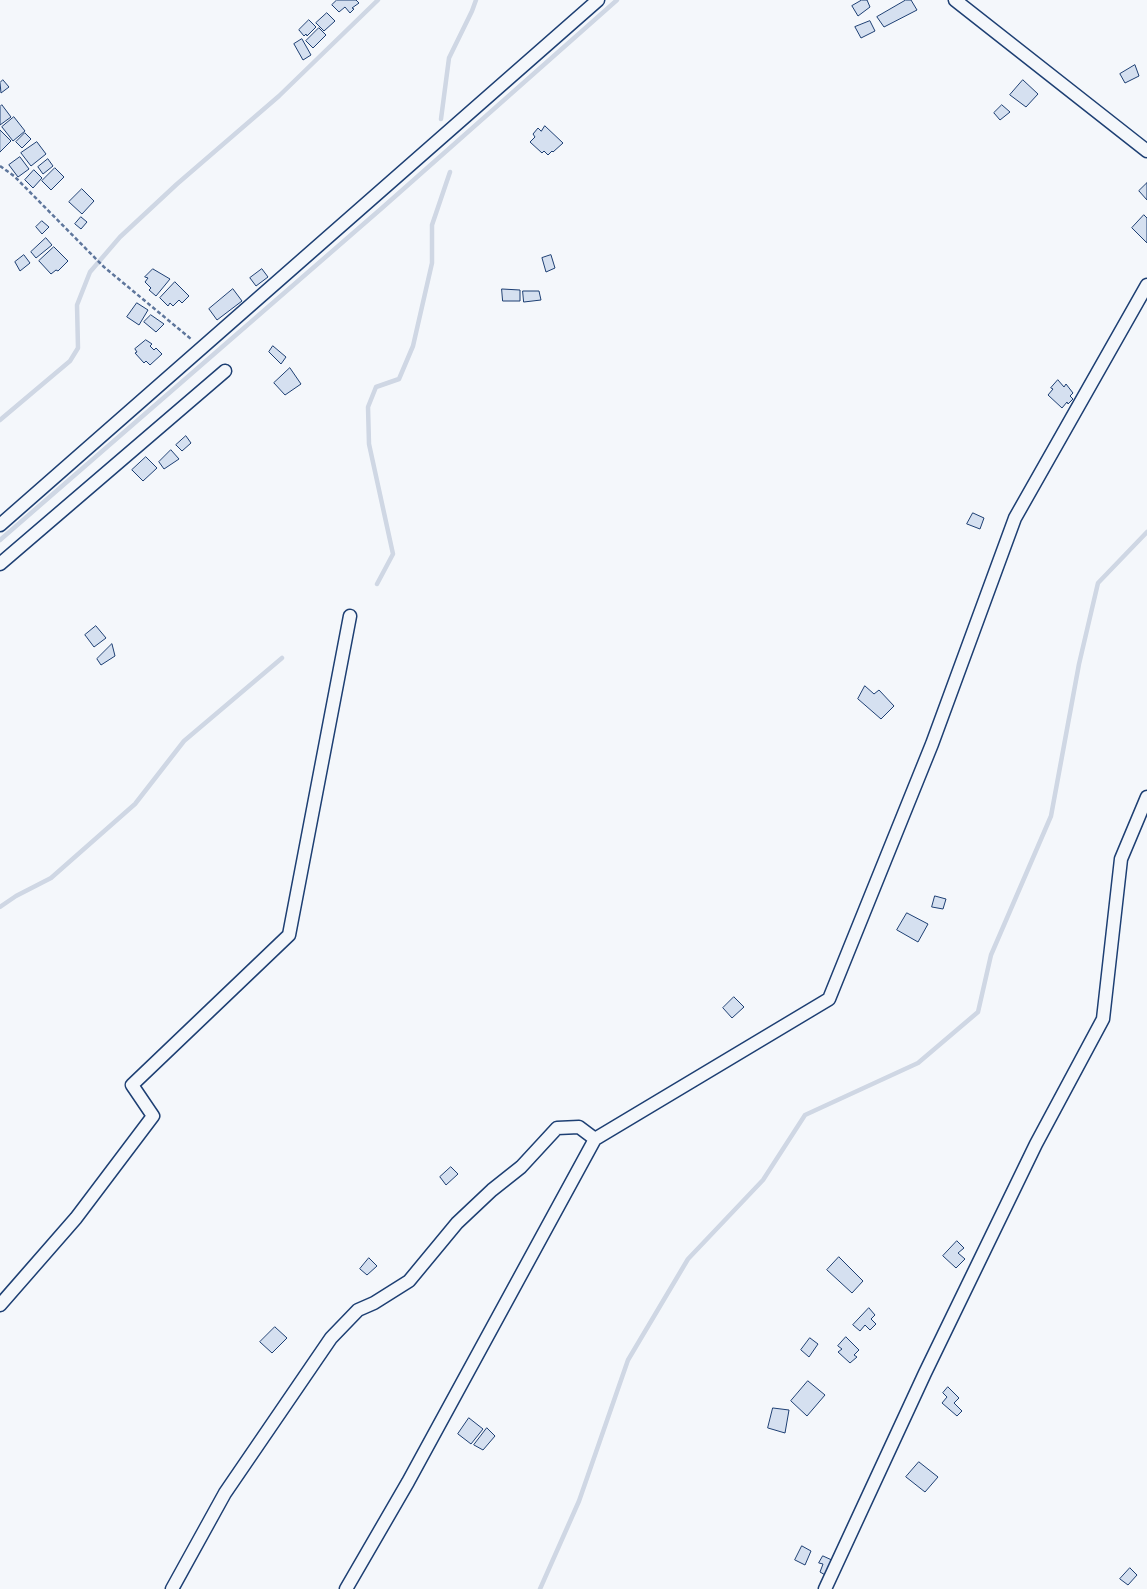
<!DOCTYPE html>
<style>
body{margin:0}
canvas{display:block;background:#f4f7fb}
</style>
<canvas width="1147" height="1589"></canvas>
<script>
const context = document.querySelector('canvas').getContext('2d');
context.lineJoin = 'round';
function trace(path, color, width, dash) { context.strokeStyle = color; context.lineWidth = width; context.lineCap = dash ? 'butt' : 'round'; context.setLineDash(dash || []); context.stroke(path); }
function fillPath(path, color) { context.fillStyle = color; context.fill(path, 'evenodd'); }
const stream = new Path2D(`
 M441,119l8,-61 23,-47 4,-11
 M0,420l70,-59 8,-13 -1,-43 13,-33 30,-35 57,-53 102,-88 99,-96
 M0,540l382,-332 235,-208
 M377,584l16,-30 -24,-110 -1,-37 8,-20 23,-8 14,-33 19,-83v-38l18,-53
 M0,907l16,-11 35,-18 84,-74 49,-63 98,-83
 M540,1589l39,-88 49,-141 60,-101 75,-79 42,-65 113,-52 60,-51 13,-57 60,-139 28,-152 19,-81 49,-51`);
const building = new Path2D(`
 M337,0h19l3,3 -7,5 2,1 -4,4 -5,-6 -6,5 -7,-7z
 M862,0h5l3,7 -12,9 -6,-10z
 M906,0h5l6,10 -33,17 -7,-10z
 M327,13l8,8 -11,10 -8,-8z
 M309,20l7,7 -9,9 -1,-2 -2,2 -5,-6z
 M870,21l5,10 -14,7 -6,-11z
 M319,28l7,7 -13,13 -7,-7z
 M302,39l9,16 -8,5 -9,-16z
 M1135,65l4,11 -14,7 -5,-9z
 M3,80l6,7 -8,6 -1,-10z
 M1023,80l15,14 -12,13 -16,-12z
 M2,105l9,12 -11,8v-18z
 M1002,105l8,7 -10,8 -6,-7z
 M14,117l11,14 -12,10 -11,-14z
 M545,126l18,17 -10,9 -1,-1 -4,4 -4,-4 -2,2 -12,-11 5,-5 -2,-3 5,-6 3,3z
 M0,130l11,11 -11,11z
 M25,133l6,6 -9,9 -6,-6z
 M37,142l9,12 -15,12 -10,-13z
 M20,157l9,12 -11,8 -9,-12z
 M48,159l5,7 -10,8 -5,-7z
 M55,168l9,9 -13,13 -9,-9z
 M34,170l8,8 -9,10 -8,-8z
 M1147,183v17l-8,-9z
 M82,189l12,12 -12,13 -13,-12z
 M1144,215l3,3v25l-15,-15z
 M81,217l6,5 -6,7 -6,-5z
 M42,221l7,6 -7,7 -6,-7z
 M46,238l6,7 -16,13 -5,-6z
 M54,247l14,14 -10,10 -2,-1 -5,4 -12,-13z
 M24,255l6,8 -10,8 -5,-9z
 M551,255l4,13 -9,4 -4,-14z
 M153,269l17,10 -14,17 -7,-6 2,-2 -6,-6 3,-4 -3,-1z
 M262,269l6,8 -12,9 -6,-8z
 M175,282l14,14 -7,7 -3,-3 -6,6 -3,-3 -2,3 -8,-8z
 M233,289l9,12 -25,19 -8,-11z
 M502,289l18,1v11h-17z
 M523,291h16l2,9 -17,2z
 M137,303l11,7 -9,15 -12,-8z
 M151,315l13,9 -8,8 -12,-10z
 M146,340l6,4 -2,2 4,4 2,-2 6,6 -12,11 -4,-4 -2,2 -9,-10 2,-1 -2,-3z
 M273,346l13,11 -5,7 -12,-12z
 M290,368l11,16 -16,11 -11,-12z
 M1058,380l6,7 2,-3 7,9 -3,3 3,3 -5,5 -1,-2 -5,6 -14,-13 5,-6 -2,-1z
 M186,436l5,7 -9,8 -6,-6z
 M171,450l8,9 -15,10 -5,-7z
 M146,457l11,11 -14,13 -11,-11z
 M973,513l11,5 -4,11 -13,-5z
 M96,626l10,12 -12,9 -9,-12z
 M112,644l3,12 -14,9 -4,-6z
 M865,686l9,8 5,-4 15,16 -13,13 -23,-20z
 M935,896l11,3 -3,10 -11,-2z
 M907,913l21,11 -10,18 -21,-12z
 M734,997l10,10 -12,11 -9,-10z
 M451,1167l7,7 -12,11 -6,-8z
 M957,1241l7,7 -6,5 7,6 -9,9 -13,-12z
 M839,1257l24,24 -11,12 -25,-23z
 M369,1258l8,8 -10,9 -7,-6z
 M869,1308l6,7 -4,4 5,5 -6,6 -5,-5 -5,6 -7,-6z
 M275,1327l12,11 -15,15 -12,-11z
 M846,1337l13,13 -5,5 3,2 -7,6 -12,-11 4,-3 -4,-3z
 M810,1338l8,6 -9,13 -8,-7z
 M808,1381l17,14 -18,21 -16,-15z
 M948,1387l11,11 -5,5 8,8 -5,5 -15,-13 5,-6 -4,-4z
 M773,1408l16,2 -4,23 -17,-5z
 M469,1418l14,11 -12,15 -13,-10z
 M487,1428l8,8 -12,14 -9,-5z
 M919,1462l19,15 -13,15 -19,-15z
 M802,1546l9,5 -6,14 -10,-5z
 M823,1556l11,5 -7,15 -7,-4 3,-8 -4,-1z
 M1130,1568l7,7 -9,10 -8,-6z`);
const path = new Path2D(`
 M0,166l14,10 90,91 87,72`);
const minor = new Path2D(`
 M955,0l192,151
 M0,525l598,-525
 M0,564l225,-193
 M0,1305l76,-87 77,-102 -21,-31 157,-150 61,-319
 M172,1589l53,-96 106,-155 27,-28 16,-7 35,-22 48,-58 35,-33 29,-23 36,-39 22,-1 16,12
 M346,1589l62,-107 187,-343 234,-140 103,-255 83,-226 132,-233
 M825,1589l100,-216 111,-229 67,-125 18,-160 26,-62`);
trace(stream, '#cfd7e4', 4.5);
fillPath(building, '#d5e0f0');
trace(building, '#1d3f73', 1);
trace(minor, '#1d3f73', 15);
trace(path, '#5e769c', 2.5, [4, 2.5]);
trace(minor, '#f4f7fb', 12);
</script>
